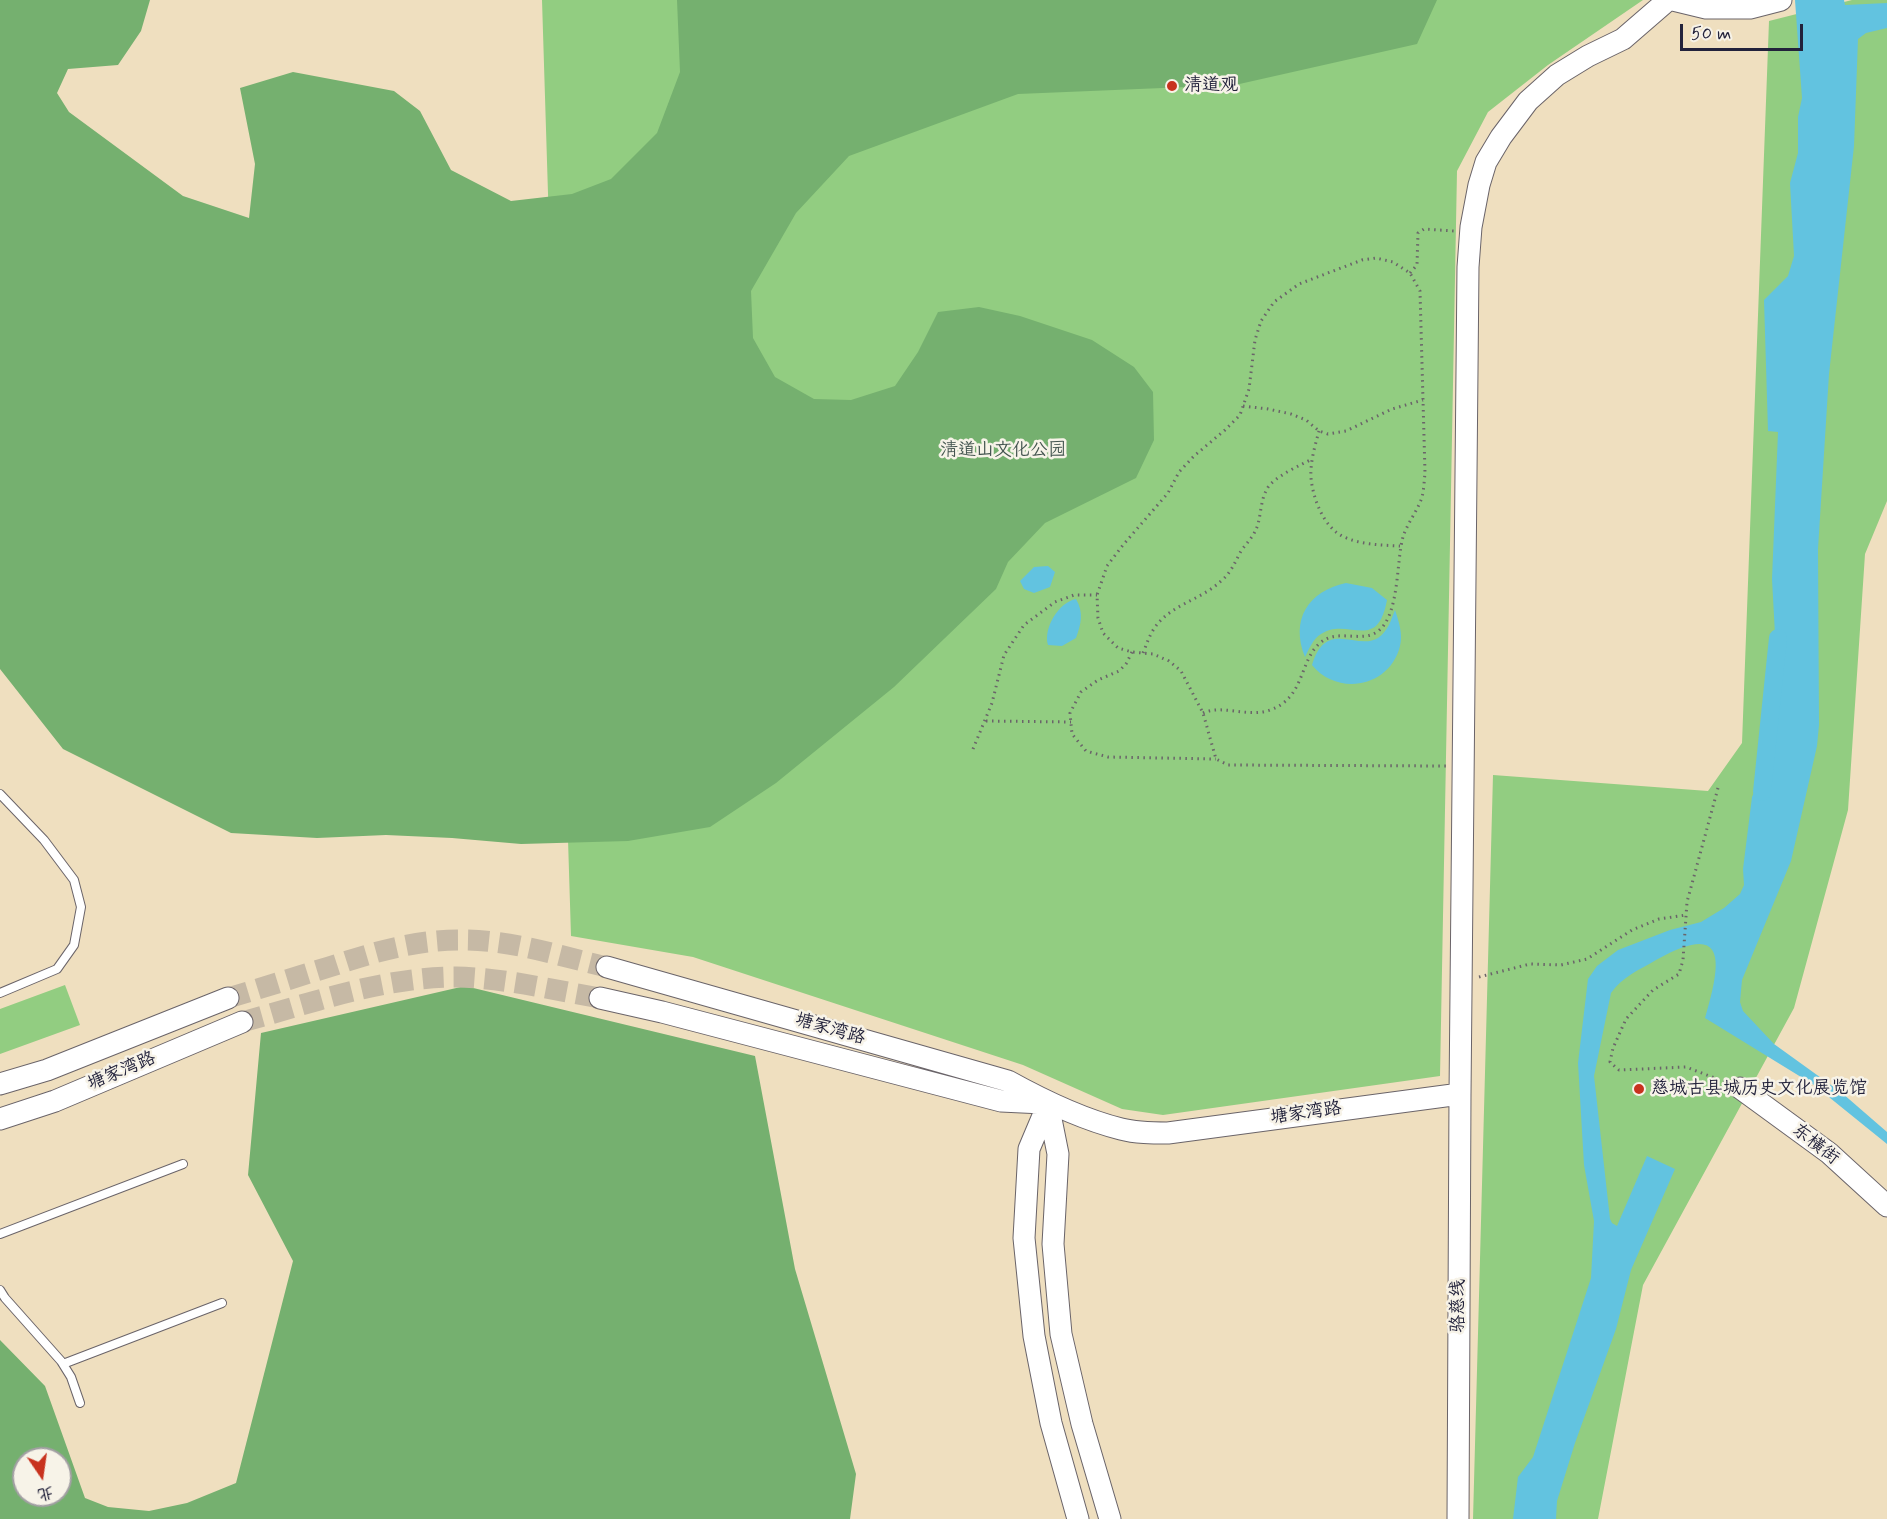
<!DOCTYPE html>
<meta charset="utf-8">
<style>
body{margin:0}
#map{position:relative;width:1887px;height:1519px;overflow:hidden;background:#efdfbf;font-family:Mynerve,"LXGW WenKai TC",sans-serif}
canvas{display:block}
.north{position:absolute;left:12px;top:1447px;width:60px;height:60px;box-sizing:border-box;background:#f7f3e8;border:2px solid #a29fa3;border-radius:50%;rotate:167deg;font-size:16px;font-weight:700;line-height:24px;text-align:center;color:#22223b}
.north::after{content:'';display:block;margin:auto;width:21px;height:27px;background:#c8321e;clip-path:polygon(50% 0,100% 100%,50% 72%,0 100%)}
.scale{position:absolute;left:1680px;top:24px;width:123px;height:27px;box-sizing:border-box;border:3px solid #22223b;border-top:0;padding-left:8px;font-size:18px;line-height:21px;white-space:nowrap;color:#22223b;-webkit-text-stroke:4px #f7f3e8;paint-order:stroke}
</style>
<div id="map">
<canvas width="1887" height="1519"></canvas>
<div class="north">北</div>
<div class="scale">50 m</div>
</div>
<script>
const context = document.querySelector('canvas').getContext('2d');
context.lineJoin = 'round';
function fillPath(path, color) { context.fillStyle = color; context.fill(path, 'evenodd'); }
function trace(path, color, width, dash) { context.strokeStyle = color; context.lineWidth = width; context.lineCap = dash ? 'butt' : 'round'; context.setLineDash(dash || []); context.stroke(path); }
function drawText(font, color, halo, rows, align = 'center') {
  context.font = font + ' Mynerve,"LXGW WenKai TC",sans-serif'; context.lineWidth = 5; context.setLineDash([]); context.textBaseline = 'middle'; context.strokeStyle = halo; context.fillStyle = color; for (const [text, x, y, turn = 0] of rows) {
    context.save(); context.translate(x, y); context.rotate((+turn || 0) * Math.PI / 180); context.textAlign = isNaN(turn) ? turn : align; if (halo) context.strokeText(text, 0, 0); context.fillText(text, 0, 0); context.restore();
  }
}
const green = new Path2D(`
 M542,0h1101l-95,65 -60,47 -31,59 -17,905 -277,39 -41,-6 -99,-44 -330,-108 -122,-21z
 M1852,0h35v501l-22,53 -17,256 -54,198 -151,277 -45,234h-125l20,-744 215,16 34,-48 27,-722z
 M65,985l15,40 -80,29v-45z`);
const forest = new Path2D(`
 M0,0h150l-9,31 -23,34 -50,4 -11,24 12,19 114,84 66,22 6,-54 -15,-76 53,-16 101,19 26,20 31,59 60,31 61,-7 39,-15 46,-46 23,-61 -3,-72h760l-20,44 -182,41 -217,9 -169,62 -53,57 -45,78 2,47 22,39 39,22 37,1 44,-14 23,-34 20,-40 41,-5 41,9 72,24 42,27 19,25 1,48 -18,38 -91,45 -37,39 -12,27 -102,98 -118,96 -66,44 -82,14 -107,3 -69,-6 -66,-3 -69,3 -86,-5 -168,-84 -63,-80z
 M465,986l290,70 40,213 61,205 -6,45h-850v-179l45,46 40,112 23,9 41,4 38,-8 49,-20 57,-222 -45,-86 13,-142zM24,1459h36v36h-36z`);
const water = new Path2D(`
 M1795,0h49l1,5 42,-2v25l-21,5 -8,6 -4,107 -25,228 -11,175 1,176 -2,21 -26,115 -49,119 -2,22 3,9 31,33 68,49 45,39v12l-73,-59 -109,-67c16,-55 24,-99 -49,-58 -17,10 -34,17 -45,33l-17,83 16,143 2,4 5,3 30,-70 28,13 -44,101 -15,59 -41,114 -18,58 -1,18h-43l5,-42 15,-20 58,-179 3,-57 -10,-56 -6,-102 10,-84 9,-13 21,-16 52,-20 31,-8 23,-14 16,-14 4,-9 -1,-16 9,-72 21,-45 6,-43 -7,-130 6,-147 -10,-1 -4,-131 24,-24 6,-20 -4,-73 8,-30v-36l4,-19z
 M1048,566l7,6 -5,15 -16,6 -10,-4 -4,-8 14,-14z
 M1346,583l26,5 15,12c-10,54 -39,16 -66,34 -8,5 -12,15 -16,23 -15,-37 3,-66 41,-74z
 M1076,599c8,14 5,25 0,39l-14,8 -14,-1c-5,-17 11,-43 28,-46z
 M1395,610c4,12 8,24 5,36 -10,41 -62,51 -88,19 14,-47 45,-14 66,-27 10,-7 13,-18 17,-28z`);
const canal = new Path2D(`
 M1762,792l16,-154`);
const secondaryTunnel = new Path2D(`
 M228,998c34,-10 68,-21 101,-31 43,-14 84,-27 130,-27 50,-1 100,16 148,27
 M242,1022c70,-19 141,-45 214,-45 48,1 97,13 144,21`);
const path = new Path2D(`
 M1410,273l7,-8 1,-32 6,-4 30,2
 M1243,406l25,3 23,5 15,6 13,11 9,3 18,-3 46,-22 31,-9
 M1319,431c-4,15 -9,31 -8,47 2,21 13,50 33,59 18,8 37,8 56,9
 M1132,652l-6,12 -7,7 -21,9 -17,12 -11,21 2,21 14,17 22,6 108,2
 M1143,653c3,-7 5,-14 9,-21 15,-27 48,-31 69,-51 10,-8 14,-19 20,-30 7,-10 13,-14 17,-27 3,-11 3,-25 9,-35 6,-12 34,-24 45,-30
 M1203,713c19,-9 45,5 67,-3 35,-12 29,-49 50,-67 17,-15 40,0 57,-11 23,-16 19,-71 26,-95 4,-13 13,-24 18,-37 3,-8 3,-19 4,-27l-5,-182 -10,-18 -17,-11 -17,-4 -14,2 -63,24 -25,18 -13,19 -6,19 -6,49 -9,26 -15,15 -31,26 -15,16 -11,21 -45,52 -16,21 -10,29 1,23 5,15 15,15 14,4 21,2 16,7 12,10 22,42 13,46 12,6 218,1
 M986,721l85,1
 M973,749l19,-46 12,-48 20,-30 31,-23 19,-7h23
 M1718,788l-31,114 -4,58 -4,14 -26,16 -27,29 -13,29 -3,14 9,8 67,-3 39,15
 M1479,977l51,-13 31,1 26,-6 45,-29 27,-11 27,-4`);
const lane = new Path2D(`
 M0,794l44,46 30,40 7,27 -7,38 -17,24 -57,24
 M0,1234l183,-70
 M0,1290l5,8 56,63 10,16 9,26
 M63,1364l159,-61`);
const secondary = new Path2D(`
 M1673,0l33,8h44l31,-8
 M607,967l401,114c36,20 73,38 113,48 15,4 31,4 47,4l292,-39
 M600,998l62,14 339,89 42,2
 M0,1084l47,-14 181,-72
 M1740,1088l89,65 58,53
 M1048,1104l-19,45 -5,89 10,98 17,87 27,96
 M1048,1104l10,50 -5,90 8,90 21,90 28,95
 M0,1119l55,-18 187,-79
 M1458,1519l2,-425 8,-827 3,-40 8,-42 7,-23 15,-25 27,-36 29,-26 31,-19 35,-17 45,-39`);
const markers = [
 [1172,86,6,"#c8321e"],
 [1639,1089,6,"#c8321e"]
];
const poiNames = [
 ["清道观",1184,86],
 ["慈城古县城历史文化展览馆",1651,1089]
];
const parkNames = [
 ["清道山文化公园",1003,451]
];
const streetNames = [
 ["塘家湾路",830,1030,16],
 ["塘家湾路",122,1072,-23],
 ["塘家湾路",1306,1114,-8],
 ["东横街",1815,1145,38],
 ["骆慈线",1459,1306,-90]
];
fillPath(green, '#92cd81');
fillPath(forest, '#75b06f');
fillPath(water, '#62c3e0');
trace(canal, '#62c3e0', 18);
trace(secondaryTunnel, '#c6b9a5', 21, [21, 10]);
trace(lane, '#6a6469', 10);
trace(secondary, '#6a6469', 23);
trace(path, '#6a6469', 3, [1.5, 4.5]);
trace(lane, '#fff', 8);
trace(secondary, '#fff', 21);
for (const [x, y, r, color] of markers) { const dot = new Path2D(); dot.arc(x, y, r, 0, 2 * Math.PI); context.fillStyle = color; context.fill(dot); trace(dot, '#f7f3e8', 2); }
drawText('18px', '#22223b', '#f7f3e8', poiNames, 'left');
drawText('18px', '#445550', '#f7f3e8', parkNames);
drawText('18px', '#22223b', '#f7f3e8', streetNames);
</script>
